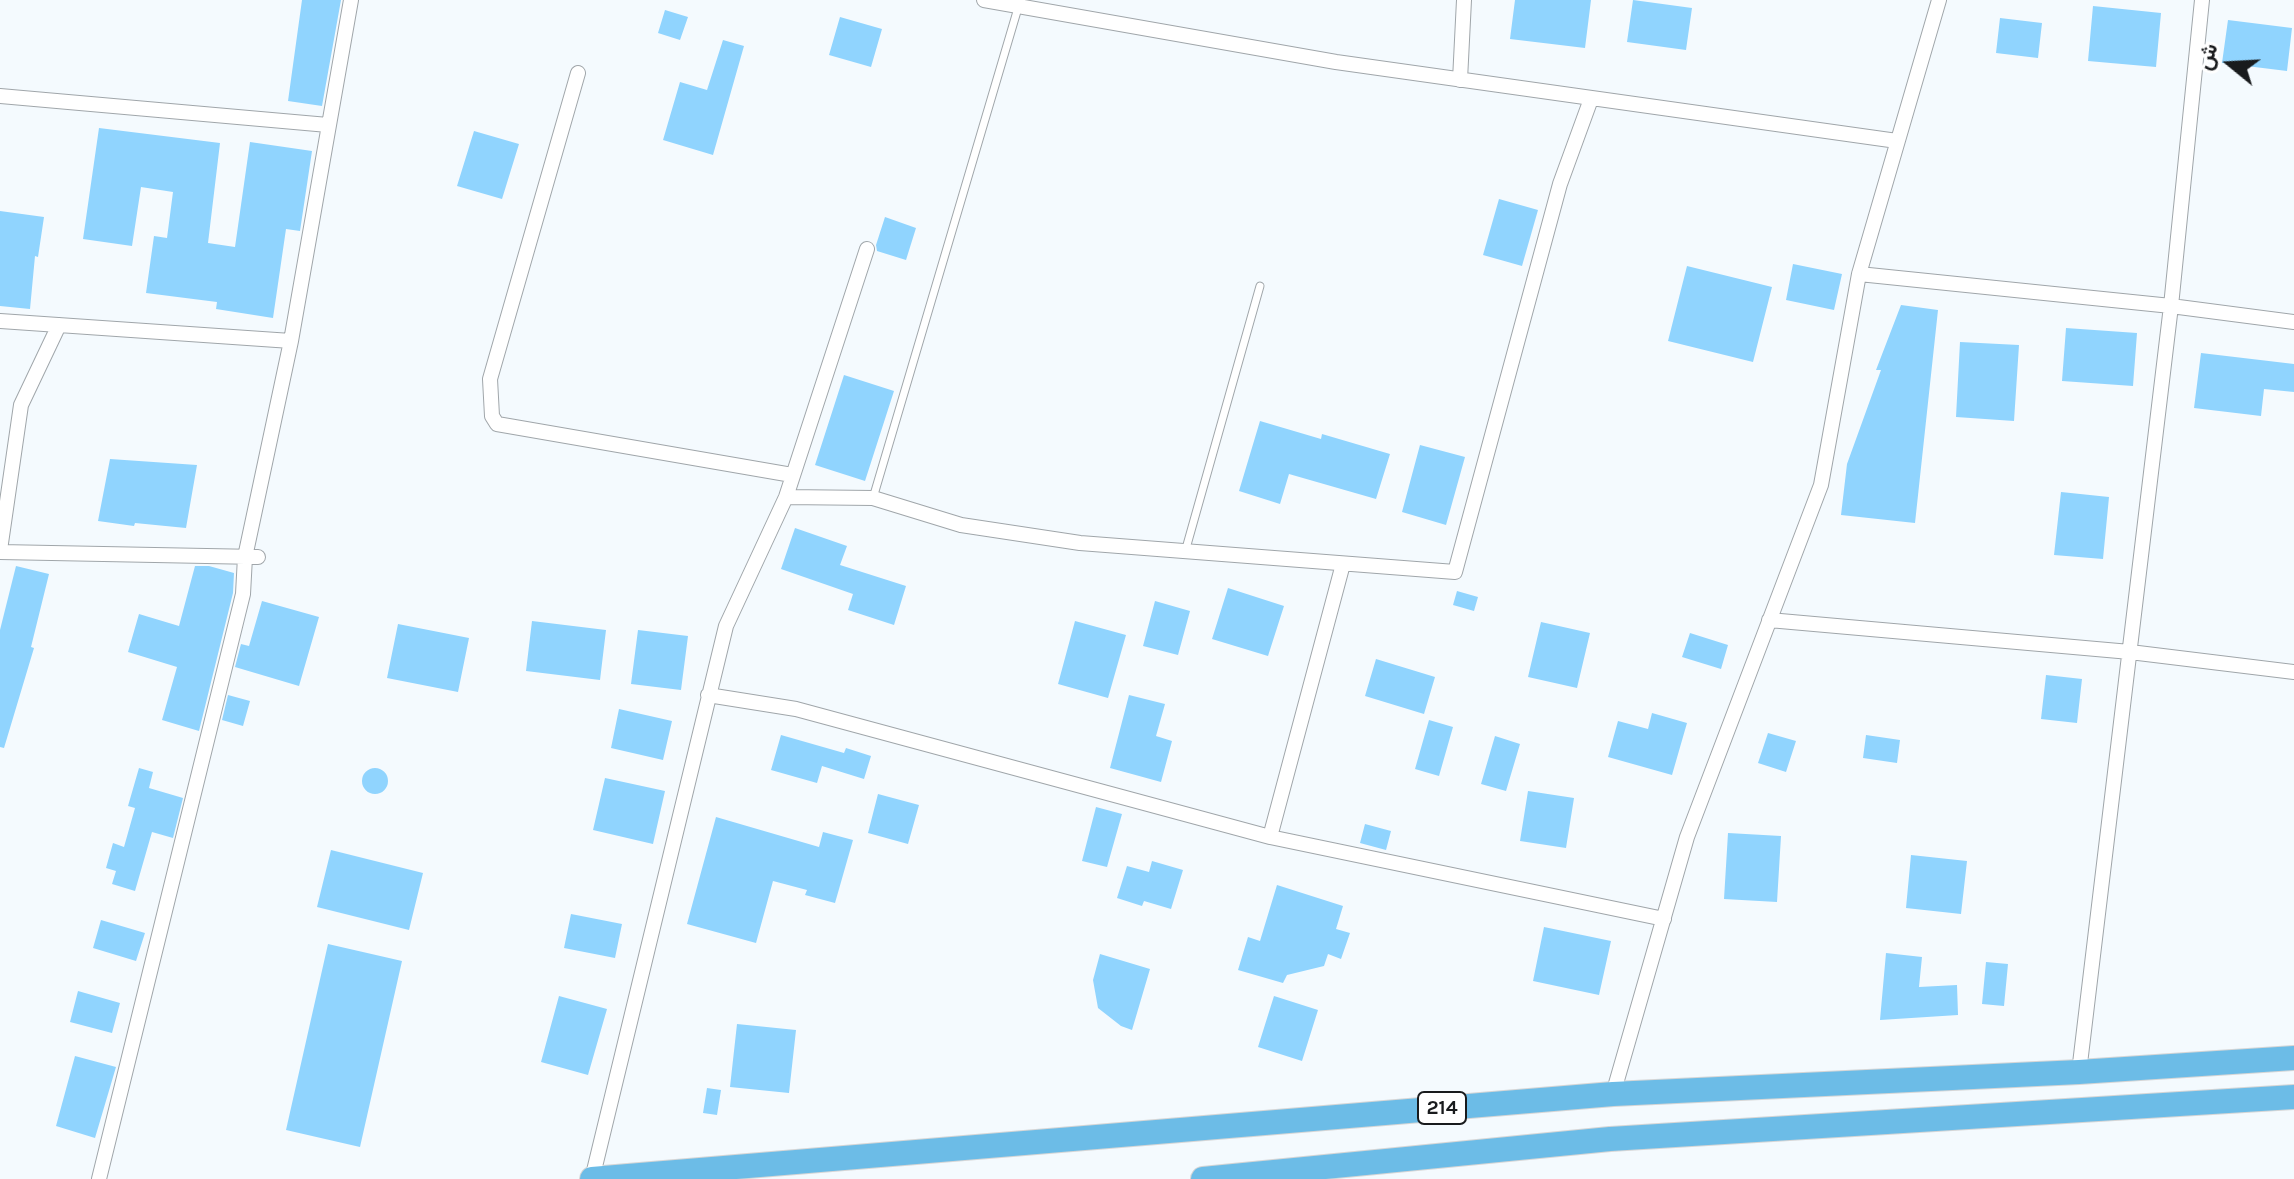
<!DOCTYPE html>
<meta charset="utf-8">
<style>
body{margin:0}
#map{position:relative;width:2294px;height:1179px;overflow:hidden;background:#f4fafe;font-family:Karla,Vazirmatn,sans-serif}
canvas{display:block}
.north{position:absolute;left:2190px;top:24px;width:80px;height:80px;-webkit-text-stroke:6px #fff;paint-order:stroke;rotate:288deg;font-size:22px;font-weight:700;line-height:32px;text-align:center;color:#191b1d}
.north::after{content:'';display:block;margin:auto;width:28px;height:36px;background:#191b1d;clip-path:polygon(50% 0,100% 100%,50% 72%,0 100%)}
</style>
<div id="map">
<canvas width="2294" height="1179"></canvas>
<div class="north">ش</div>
</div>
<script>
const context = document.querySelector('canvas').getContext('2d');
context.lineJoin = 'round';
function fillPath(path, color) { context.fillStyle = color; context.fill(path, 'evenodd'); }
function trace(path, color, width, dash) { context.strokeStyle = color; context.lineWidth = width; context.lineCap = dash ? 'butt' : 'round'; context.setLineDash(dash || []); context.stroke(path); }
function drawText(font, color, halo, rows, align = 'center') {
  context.font = font + ' Karla,sans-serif'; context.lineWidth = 6; context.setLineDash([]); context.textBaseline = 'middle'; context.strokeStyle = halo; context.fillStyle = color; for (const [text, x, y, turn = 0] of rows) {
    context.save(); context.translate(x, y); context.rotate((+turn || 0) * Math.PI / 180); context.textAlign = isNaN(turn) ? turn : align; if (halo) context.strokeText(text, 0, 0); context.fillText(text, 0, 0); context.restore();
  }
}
const building = new Path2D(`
 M302,0h39l-19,106 -34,-5z
 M1515,0h76l-6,48 -75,-9z
 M1633,0l59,8 -6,42 -59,-8z
 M2093,6l68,7 -5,54 -68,-6z
 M665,10l23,7 -8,23 -22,-7z
 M840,17l42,12 -11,38 -42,-12z
 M2000,18l42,5 -4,35 -42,-5z
 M2228,20l64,8 -5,43 -65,-8z
 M723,40l21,6 -31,109 -50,-15 17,-58 27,8z
 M99,128l121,15 -12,100 27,4 15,-105 62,9 -12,80 -14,-2 -13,89 -57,-9 1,-7 -71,-9 8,-57 13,2 6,-46 -32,-5 -9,59 -49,-7z
 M474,131l45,13 -17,55 -45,-13z
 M1499,199l39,11 -16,56 -39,-11z
 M0,211l44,6 -6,40 -3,-1 -5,53 -30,-3z
 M885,217l31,11 -10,32 -29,-9 -1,-6z
 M1793,264l49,10 -8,36 -48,-10z
 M1687,266l85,21 -19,75 -85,-21z
 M1901,305l37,5 -23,213 -74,-8 6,-51 34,-94h-5z
 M2066,328l71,5 -4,53 -71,-5z
 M1960,342l59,3 -5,76 -58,-4z
 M2201,353l93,11v28l-30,-3 -3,27 -67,-8z
 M844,375l50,16 -29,90 -50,-16z
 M1260,421l61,18 1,-5 68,20 -14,45 -87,-25 -9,30 -41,-13z
 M1420,445l45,12 -19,68 -44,-13z
 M110,459l87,6 -11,63 -51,-5 -1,3 -36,-5z
 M2061,492l48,5 -6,62 -49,-4z
 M795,528l52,18 -7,19 66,21 -12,39 -46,-15 5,-16 -72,-25z
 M16,566l33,8 -18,73 3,1 -30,100 -4,-1v-117z
 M195,566h14l25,7 -1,20 -34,138 -37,-11 15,-53 -49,-15 11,-38 40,12z
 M1228,588l56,18 -16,50 -56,-17z
 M1457,591l21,6 -4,14 -21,-6z
 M262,601l57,16 -20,69 -64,-19 6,-23 8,2z
 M1155,601l35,10 -12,44 -35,-9z
 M532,621l74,9 -6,50 -74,-9z
 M1075,621l51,14 -18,63 -50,-14z
 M1541,622l49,11 -13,55 -49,-11z
 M398,624l71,14 -11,54 -71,-14z
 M638,630l50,6 -7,54 -50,-6z
 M1690,633l38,12 -7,24 -39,-12z
 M1376,659l59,18 -11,37 -59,-18z
 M2046,675l36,4 -5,44 -36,-4z
 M228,695l22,6 -7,25 -21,-6z
 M1129,695l36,9 -9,32 16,5 -11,41 -51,-14z
 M619,709l53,12 -9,39 -52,-12z
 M1652,713l35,10 -15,52 -64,-18 10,-36 30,8z
 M1429,720l24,7 -14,49 -24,-7z
 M1768,733l28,8 -10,31 -28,-9z
 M781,735l63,18 2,-5 25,8 -7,23 -42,-13 -5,17 -46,-13z
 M1866,735l34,5 -3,23 -34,-5z
 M1495,736l25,8 -14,47 -25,-7z
 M139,768l14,4 -4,16 34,10 -10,40 -21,-6 -17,59 -23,-7 4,-13 -10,-3 7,-25 11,4 11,-39 -7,-2z
 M362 781a13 13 0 1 1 26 0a13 13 0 1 1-26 0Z
 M605,778l60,13 -12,53 -60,-14z
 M1528,791l46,7 -8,50 -46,-7z
 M878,794l41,11 -11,39 -40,-11z
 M1096,807l26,7 -15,53 -25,-6z
 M716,817l103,30 4,-15 30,8 -18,63 -30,-8 2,-5 -34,-9 -17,62 -69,-19z
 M1365,824l26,7 -5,19 -26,-7z
 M1728,833l53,3 -4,66 -53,-3z
 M331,850l92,23 -14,57 -92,-23z
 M1911,855l56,6 -6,53 -55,-6z
 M1152,861l31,9 -12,39 -27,-8 -2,5 -25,-8 10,-32 22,6z
 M1277,885l66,21 -7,23 14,4 -9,26 -13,-5 -4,12 -37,9 -4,8 -45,-13 10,-33 12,4z
 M571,914l51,10 -7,34 -51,-10z
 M101,920l44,13 -9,28 -43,-13z
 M1544,927l67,14 -12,54 -66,-14z
 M328,944l74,17 -42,186 -74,-17z
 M1886,953l36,4 -3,30 38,-2 1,30 -78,5z
 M1100,954l50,15 -18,61 -11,-4 -23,-18 -5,-28z
 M1986,962l22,2 -4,42 -22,-2z
 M78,991l42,12 -8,30 -42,-11z
 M559,996l48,13 -19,66 -47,-13z
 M1274,996l44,14 -16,51 -44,-14z
 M737,1024l59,6 -7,63 -59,-6z
 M75,1056l41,11 -21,71 -39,-12z
 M707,1088l14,2 -4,25 -14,-2z`);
const service = new Path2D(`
 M873,498l145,-490
 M1185,552l75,-266`);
const minor = new Path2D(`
 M984,0l352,62 561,79
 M578,73l-88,306 2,37 5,8 295,51
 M1460,80l4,-80
 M0,96l328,29
 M1859,274l312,32 123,16
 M0,321l291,20
 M786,497l87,1 88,27 119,18 375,29 105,-388 31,-85
 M0,550l21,-145 38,-80
 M0,552l258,5
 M1769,620l361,32 164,20
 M708,695l88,14 474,128 394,82
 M1270,837l73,-273
 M2079,1072l92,-766 31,-306
 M1613,1094l74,-257 134,-352 38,-211 80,-274
 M99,1179l144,-585 2,-37 46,-216 60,-341
 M592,1179l134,-553 60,-129 81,-248`);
const trunk = new Path2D(`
 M592,1179l1021,-85 466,-22 215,-14
 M1203,1179l407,-40 684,-42`);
const shields = [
 [1442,1108,48]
];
const shieldNames = [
 ["214",1442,1108]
];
fillPath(building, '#90d4fe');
trace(service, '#a0a6aa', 9);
trace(minor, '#a0a6aa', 16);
trace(trunk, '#d6d6d6', 26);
trace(service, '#fff', 7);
trace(minor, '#fff', 14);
trace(trunk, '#6cbce7', 24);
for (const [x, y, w] of shields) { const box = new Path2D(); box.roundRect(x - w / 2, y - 16, w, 32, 6); context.fillStyle = '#fff'; context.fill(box); trace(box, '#191b1d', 2); }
drawText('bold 20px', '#191b1d', null, shieldNames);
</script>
